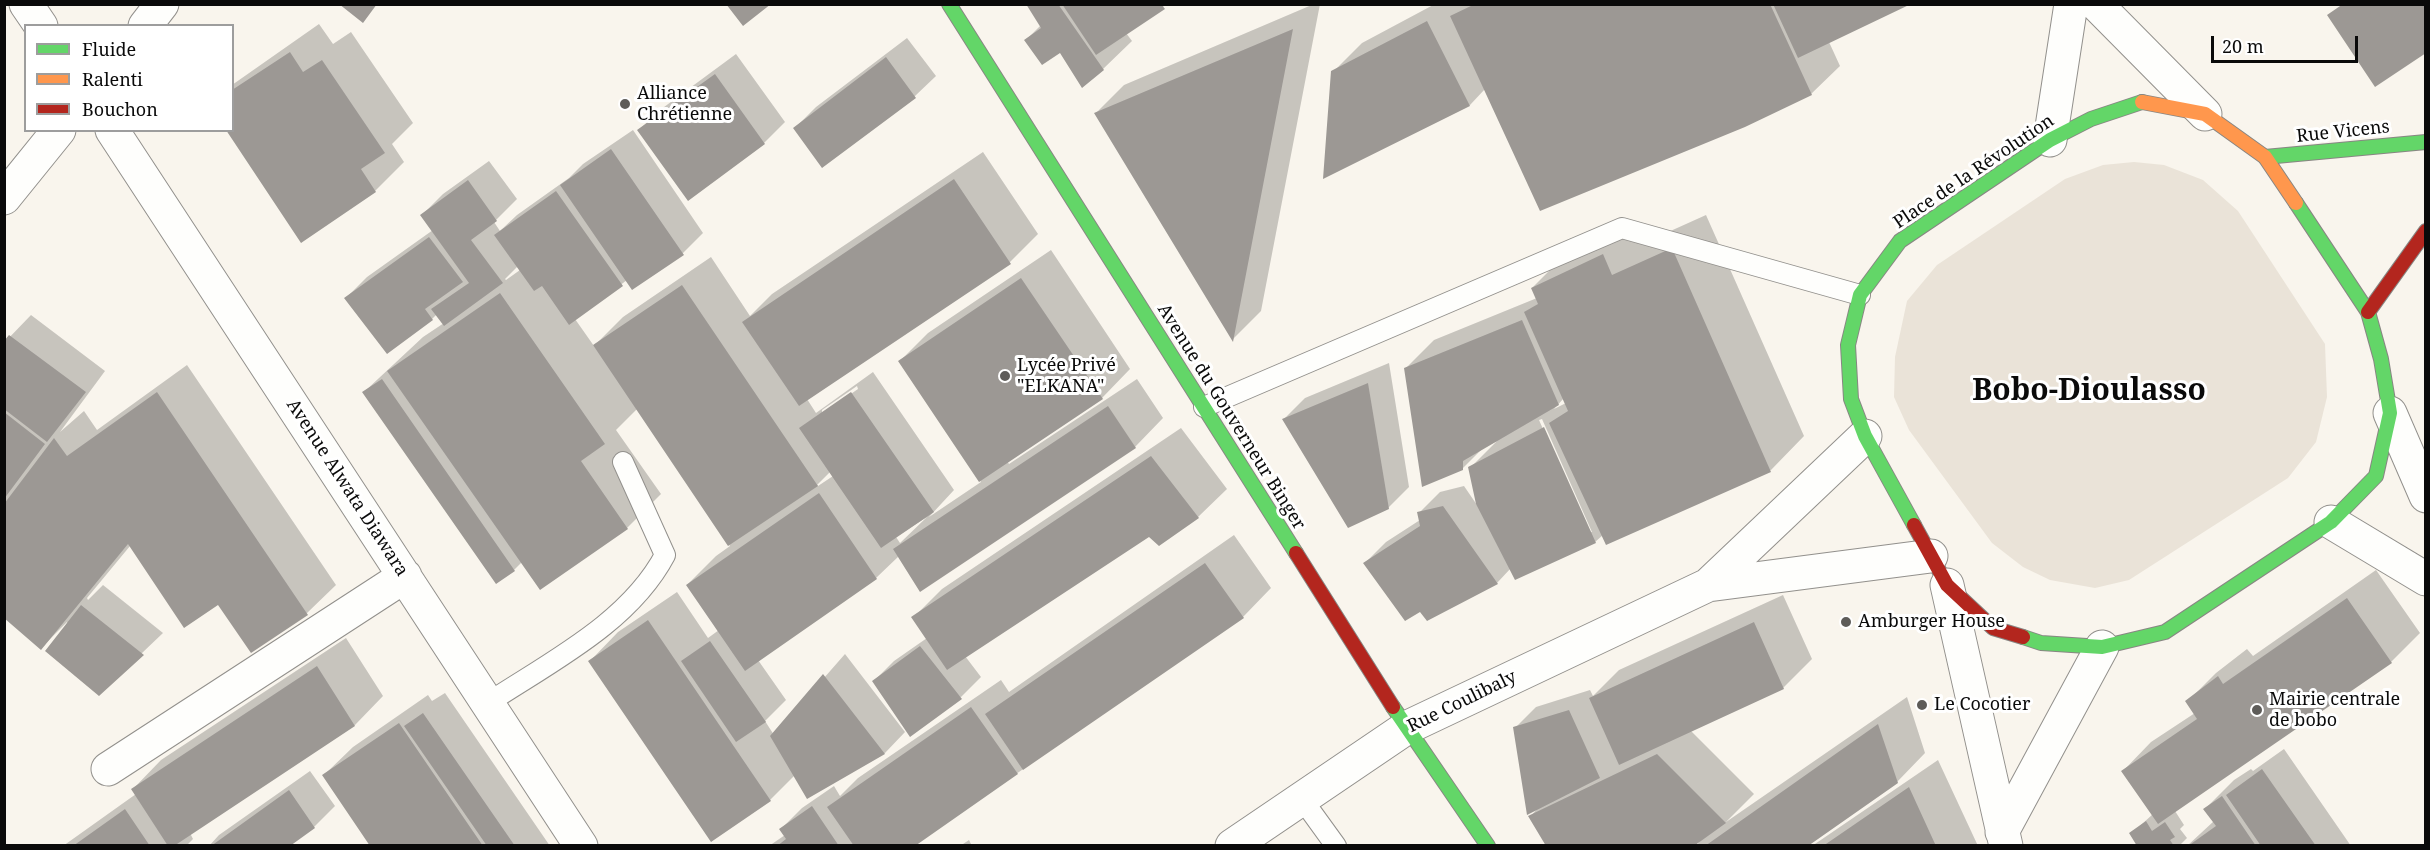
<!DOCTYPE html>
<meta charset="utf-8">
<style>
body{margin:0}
#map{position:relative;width:2430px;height:850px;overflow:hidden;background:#f9f5ed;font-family:"Noto Serif",serif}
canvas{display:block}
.frame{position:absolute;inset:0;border:6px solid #0a0a0a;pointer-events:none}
.legend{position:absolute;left:24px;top:24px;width:210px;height:108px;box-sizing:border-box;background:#fff;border:2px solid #9d9d9d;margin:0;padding:8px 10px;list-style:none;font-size:18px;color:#0a0a0a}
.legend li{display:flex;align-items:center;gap:12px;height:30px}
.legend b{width:30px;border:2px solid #9d9d9d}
.scale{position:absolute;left:2211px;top:36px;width:147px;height:27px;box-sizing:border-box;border:3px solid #0a0a0a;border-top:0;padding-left:8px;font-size:18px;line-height:21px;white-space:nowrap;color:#0a0a0a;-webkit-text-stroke:4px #fff;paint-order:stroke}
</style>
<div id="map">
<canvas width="2430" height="850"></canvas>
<div class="frame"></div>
<ul class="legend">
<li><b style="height:8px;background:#63d668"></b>Fluide</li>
<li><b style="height:8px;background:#ff974d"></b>Ralenti</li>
<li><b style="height:8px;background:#b3261e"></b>Bouchon</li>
</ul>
<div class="scale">20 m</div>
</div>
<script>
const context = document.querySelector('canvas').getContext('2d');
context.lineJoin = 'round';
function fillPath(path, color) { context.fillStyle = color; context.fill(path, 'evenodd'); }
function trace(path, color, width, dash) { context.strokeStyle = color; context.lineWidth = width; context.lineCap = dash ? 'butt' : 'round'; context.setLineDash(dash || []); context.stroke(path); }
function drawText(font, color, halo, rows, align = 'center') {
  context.font = font + ' "Noto Serif",serif'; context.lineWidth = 6; context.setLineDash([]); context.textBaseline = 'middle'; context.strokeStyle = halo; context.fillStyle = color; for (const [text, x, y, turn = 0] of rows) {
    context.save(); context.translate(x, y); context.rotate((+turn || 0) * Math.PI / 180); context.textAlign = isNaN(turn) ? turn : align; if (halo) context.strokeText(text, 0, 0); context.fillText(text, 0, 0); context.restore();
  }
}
const plaza = new Path2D(`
 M2134,162l30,3 39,15 35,31 87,133 2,53 -11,45 -28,36 -159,102 -34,8 -45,-8 -27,-13 -31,-24 -83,-113 -15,-33 1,-40 12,-56 30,-36 128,-86 38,-14z`);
const shadow = new Path2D(`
 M1028,4h139l-41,29 6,8 -29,28 -77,-29 15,-15z
 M1314,4h6l-59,307 -28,28 -137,-226 28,-28z
 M1435,4l27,2 446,-2 -79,38 11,24 -29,28 -326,-5 -15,16 -145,71 8,-104 29,-29z
 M319,24l14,20 18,-12 62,91 -21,21 12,18 -29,29 -143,-61v-45z
 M907,38l29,38 -21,20 -92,70 -28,-38 21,-21z
 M736,54l49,68 -21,21 -125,-13 21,-20z
 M633,130l70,103 -20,20 -56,27 -52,39 19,27 29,-29 88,-60 39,59 22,-22 211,-142 55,82 -28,28 -203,137 9,14 57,-41 81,118 -25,27 52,-35 -81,-121 28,-28 123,-83 79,119 -28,29 -95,63 2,3 128,-85 26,39 -28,29 -236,109 -23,22 -118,82 28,40 -21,21 9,14 71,-81 60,78 -20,21 -78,44 -12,-22 -25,25 -58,40 -122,-179 28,-29 59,-40 31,46 11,-8 -32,-45 29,-29 14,-10 -93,-137 -21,21 45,64 -34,34 -105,34 -8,8 -150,-178 59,-55 21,-14 -7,-9 -5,5 -86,-21 21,-21 66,-47 -11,-15 21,-21 46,-33 28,38 -23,23 6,9 17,-16 52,-37 14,-14zM518,266l2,4 -14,10 -1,-1zM857,386l1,3 -36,25v-4zM830,472l3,4 -15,10 -1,-1zM927,517l-27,26 -4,-6z
 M1706,215l98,221 -33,34 -165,73 -3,-8 -8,7 -84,26 -14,15 -77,28 -55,-48 21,-21 34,-22 -1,-7 21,-21 24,-6 13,19 -7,-37 27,-27 -14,7 -21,21 -57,-100 29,-29 103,-42 -5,-10 34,-34 71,-32 9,20zM1564,398l2,5 -12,6zM1542,419l50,113h-3l-50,-112z
 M31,315l74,56 -45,61 24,-21 13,19 90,-65 149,220 -29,28 -56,38 -32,-49 -89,-56 -43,52 1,2 15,-15 60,48 -64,61 -32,-72 -26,26 -37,-32v-273z
 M1389,363l20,124 -21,21 -104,-89 21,-21z
 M1181,428l46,61 -29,28 -49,18 -184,121 16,21 -20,20 -87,-16 20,-20 33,-23 -14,-20 29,-29z
 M1234,535l37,53 -28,29 -331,229h-143l16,-11 -4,-6 21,-21 32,-22 6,10 18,-18 143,-98 8,12z
 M2376,570l44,63 -29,29 -216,149 9,14 -4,4 7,9 -8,8h-40l-8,-12 22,-20 -30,-43 28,-29 44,-29 -8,-11 29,-29 31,-24 6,7z
 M1783,595l29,64 -29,29 -92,43 63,63 -28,28 181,-125 18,56 -28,29 -92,64h-109l5,-6 -171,-23 8,-9 -23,-80 21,-21 54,-17 3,6 26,-26z
 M346,638l37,58 -28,29 -165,108 3,6 -7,7h-123l73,-52 -3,-5 28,-29z
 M445,693l105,153h-178l-48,-71 29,-28 75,-52 4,6z
 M2284,749l67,97h-164l27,-25 -9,-12 29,-29 17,-11 2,2z
 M1938,760l40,86h-166z
 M310,771l25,35 -21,21 -27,19h-78l10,-11z
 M969,840l3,6h-12z`);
const building = new Path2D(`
 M339,4h38l-14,19z
 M726,4h45l-28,22z
 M1026,4h32l46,66 -22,18 -22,-35 -18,12 -18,-25 17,-12z
 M1062,4h99l4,5 -69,46z
 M1475,4h295l42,91 -67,32 -205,84 -90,-195z
 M1773,4h138l-113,54z
 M2343,4h83v49l-51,34 -48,-72z
 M1427,21l43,85 -147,73 8,-108z
 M1293,29l-60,313 -139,-229z
 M290,52l13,20 19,-12 63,93 -24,16 15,23 -75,51 -75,-113h6v-40z
 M886,57l30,41 -94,70 -29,-40z
 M715,74l50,70 -77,57 -51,-71z
 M611,149l73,106 -52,35 -72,-105z
 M954,179l57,85 -212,142 -57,-84z
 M468,180l29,41 -26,19 32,43 -59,43 -13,-17 38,-26 -49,-68z
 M556,191l67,95 -54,39 -27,-39 -8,5 -40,-56z
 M429,237l34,45 -38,27 8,11 -46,34 -43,-56z
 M1672,248l99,224 -165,73 -57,-122 19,-12 -44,-99 14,-8 -7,-16 72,-34 9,21z
 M1021,278l82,121 -124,83 -81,-121z
 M682,285l136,201 -90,60 -135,-201z
 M500,293l105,151 -24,17 47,68 -88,61 -153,-219z
 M1522,320l37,85 -96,56v9l-41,17 -18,-119z
 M9,335l77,57 -39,50 -43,-33v-68z
 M382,379l133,192 -19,13 -134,-192z
 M1368,383l21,126 -41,19 -66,-109z
 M157,392l151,223 -57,38 -33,-48 -34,23 -56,-84 -87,106 -37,-32v-114l50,-66 13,18z
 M851,392l83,120 -53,36 -82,-120z
 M1108,406l28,42 -216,144 -27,-43z
 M4,412l41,32 -41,55z
 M1544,427l52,116 -81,37 -39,-76 -8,-37z
 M1151,456l48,62 -40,28 -10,-9 -202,133 -36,-53z
 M819,493l58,86 -132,92 -59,-86z
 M1443,506l55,78 -71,37 -7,-9 -15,9 -42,-58 57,-37 -3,-14z
 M1205,563l39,55 -221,152 -38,-56z
 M2347,598l45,65 -234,161 -37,-53 76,-52 -12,-18 33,-25 5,8z
 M81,605l63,50 -45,41 -54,-45z
 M648,620l123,181 -60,41 -123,-181z
 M1754,622l30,67 -165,76 -30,-67z
 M710,641l56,81 -30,20 -55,-81z
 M920,646l42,53 -52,38 -38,-56z
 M317,666l38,60 -181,120h-6l-37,-57z
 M823,674l62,80 -78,45 -37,-63z
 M971,707l47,67 -103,72h-61l-27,-39z
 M1569,710l31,68 -73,37 -14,-88z
 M423,713l92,133h-28l-83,-120z
 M399,723l84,123h-113l-48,-71z
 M1878,724l20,59 -90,63h-103z
 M1657,754l69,69 -32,23h-148l-18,-30z
 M2262,769l54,77h-55l-35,-51z
 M1909,787l27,59h-113z
 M289,790l26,38 -25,18h-79z
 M2222,796l34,50h-68l28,-20 -13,-17z
 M812,806l27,40h-62l9,-7 -7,-10z
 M125,809l25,37h-77z
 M2146,821l6,10 13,-9 10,15 -5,3 4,6h-37l-8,-13z`);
const lane = new Path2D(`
 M1204,407l418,-179 238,67
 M488,703c62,-41 141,-80 177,-148l-42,-93
 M1302,799l34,47`);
const street = new Path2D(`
 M26,4l15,22
 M2096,4l109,110
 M145,26l17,-22
 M112,130l469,716
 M2050,140l21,-136
 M4,198l55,-68
 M2390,413l36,83
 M2331,522l95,57
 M1708,585l157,-149
 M1947,585l59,261
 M108,769l297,-193
 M2002,832l100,-185
 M1232,846l174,-118 302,-143 223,-29`);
const fast = new Path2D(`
 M949,4l347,549
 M2265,157l161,-15
 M1914,525l-49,-89 -14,-37 -3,-54 12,-50 40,-54 150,-101 41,-21 51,-17
 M2023,637l18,6 61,4 63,-15 166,-110 45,-46 14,-63 -9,-54 -13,-47 -72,-109
 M1393,707l95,139`);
const slow = new Path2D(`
 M2142,102l63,12 60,43 31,46`);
const jam = new Path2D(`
 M2368,312l58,-81
 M1914,525l33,60 46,43 30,9
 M1296,553l97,154`);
const markers = [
 [625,104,6,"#5e5c59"],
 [1005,376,6,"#5e5c59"],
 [1846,622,6,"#5e5c59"],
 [1922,705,6,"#5e5c59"],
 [2257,710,6,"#5e5c59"]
];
const poiNames = [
 ["Alliance",637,94],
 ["Chrétienne",637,115],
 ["Lycée Privé",1017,366],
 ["\"ELKANA\"",1017,387],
 ["Amburger House",1858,622],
 ["Mairie centrale",2269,700],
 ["de bobo",2269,721],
 ["Le Cocotier",1934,705]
];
const streetNames = [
 ["Rue Vicens",2343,132,-6],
 ["Place de la Révolution",1974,172,-34],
 ["Avenue du Gouverneur Binger",1231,417,58],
 ["Avenue Alwata Diawara",347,488,57],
 ["Rue Coulibaly",1462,702,-26]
];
const townNames = [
 ["Bobo-Dioulasso",2089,391]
];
fillPath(plaza, '#eae3d8');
fillPath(shadow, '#0003');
fillPath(building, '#9c9894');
trace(lane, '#92908c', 22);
trace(street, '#92908c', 35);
trace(fast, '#888683', 16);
trace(slow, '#888683', 16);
trace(jam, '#888683', 16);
trace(lane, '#fefefc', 20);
trace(street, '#fefefc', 33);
trace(fast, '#63d668', 14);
trace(slow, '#ff974d', 14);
trace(jam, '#b3261e', 14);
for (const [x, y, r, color] of markers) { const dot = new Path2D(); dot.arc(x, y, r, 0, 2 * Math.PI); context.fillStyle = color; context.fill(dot); trace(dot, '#fff', 2); }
drawText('18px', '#0a0a0a', '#fff', poiNames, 'left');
drawText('18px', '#0a0a0a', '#fff', streetNames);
drawText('bold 30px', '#0a0a0a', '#fff', townNames);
</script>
